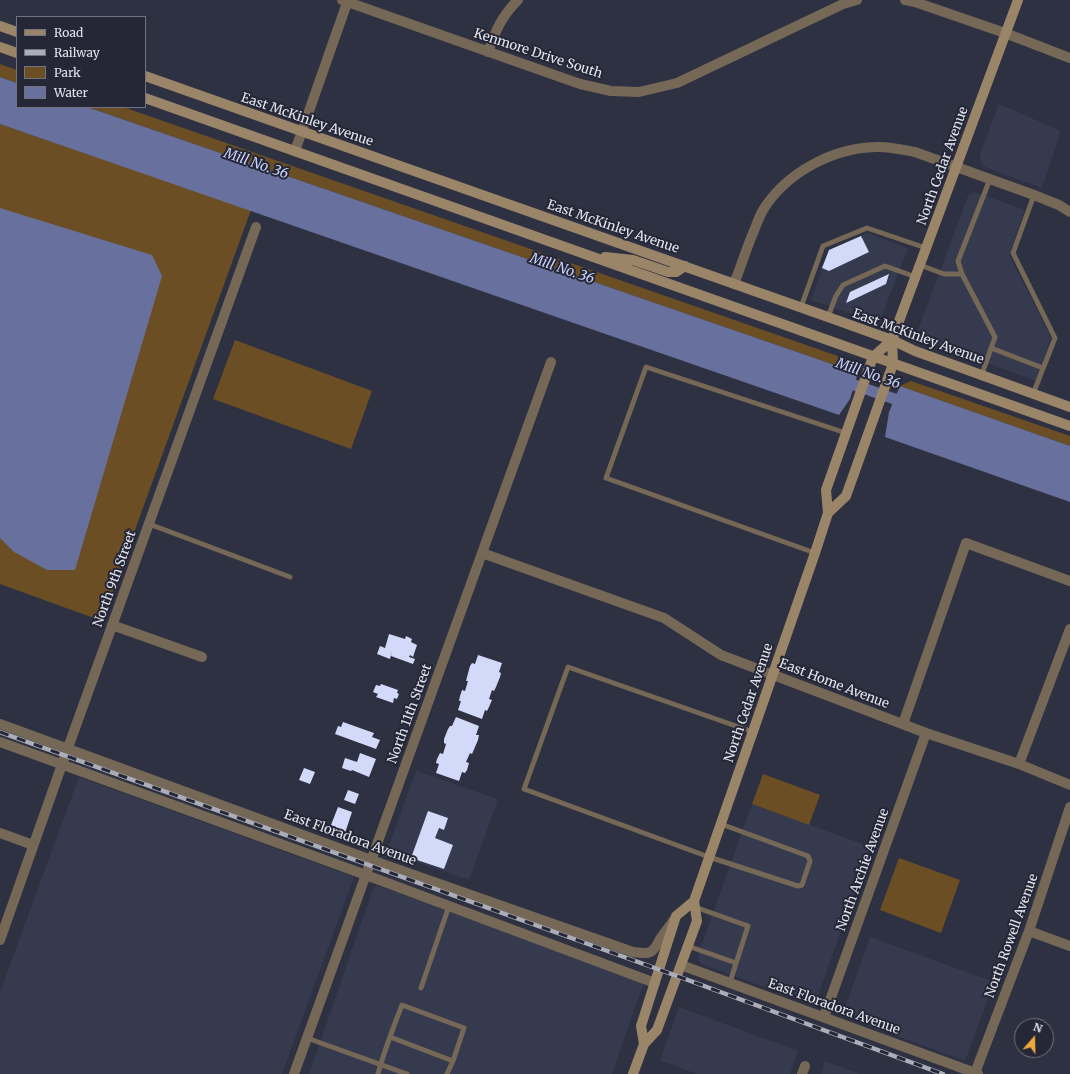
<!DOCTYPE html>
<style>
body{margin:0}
#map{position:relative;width:1070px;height:1074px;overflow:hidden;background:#2e3141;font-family:Merriweather,serif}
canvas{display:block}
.legend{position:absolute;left:16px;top:16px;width:130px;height:92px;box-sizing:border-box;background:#252736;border:1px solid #717380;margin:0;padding:5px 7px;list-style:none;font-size:12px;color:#e2e4ee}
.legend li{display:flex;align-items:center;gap:8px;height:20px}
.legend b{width:20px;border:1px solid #717380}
.north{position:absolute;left:1014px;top:1018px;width:40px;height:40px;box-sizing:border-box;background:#252736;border:1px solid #717380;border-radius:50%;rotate:20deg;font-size:11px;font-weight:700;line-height:16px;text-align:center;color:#e2e4ee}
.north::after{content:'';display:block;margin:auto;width:14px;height:18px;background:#eea83c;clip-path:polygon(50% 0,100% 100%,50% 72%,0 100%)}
</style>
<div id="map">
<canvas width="1070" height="1074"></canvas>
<ul class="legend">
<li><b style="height:5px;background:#9b8568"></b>Road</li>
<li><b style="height:5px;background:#abadb9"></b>Railway</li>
<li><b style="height:11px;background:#6b4e24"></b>Park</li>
<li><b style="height:11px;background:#68709e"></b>Water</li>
</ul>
<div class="north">N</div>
</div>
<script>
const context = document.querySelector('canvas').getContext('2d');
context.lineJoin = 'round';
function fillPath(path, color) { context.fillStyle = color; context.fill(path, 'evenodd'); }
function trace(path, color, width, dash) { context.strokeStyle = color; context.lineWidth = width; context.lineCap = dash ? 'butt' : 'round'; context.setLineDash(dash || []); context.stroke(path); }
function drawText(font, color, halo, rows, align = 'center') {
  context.font = font + ' Merriweather,serif'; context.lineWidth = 4; context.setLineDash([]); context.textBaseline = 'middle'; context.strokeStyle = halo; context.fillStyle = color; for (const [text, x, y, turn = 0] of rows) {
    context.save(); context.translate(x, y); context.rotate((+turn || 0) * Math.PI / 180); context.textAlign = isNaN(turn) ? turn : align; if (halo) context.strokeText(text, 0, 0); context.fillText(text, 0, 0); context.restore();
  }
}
const built = new Path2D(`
 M999,104l60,26 1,4 -18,54 -55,-20 -6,-5 -1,-9z
 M972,193h6l47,17 -16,45 42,82 -15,44 -113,-42 -4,-3 -1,-6 50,-134z
 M867,233l41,15 -27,70 -6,4 -64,-22 18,-50z
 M416,771l82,28 -29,81 -78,-27 -3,-5z
 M79,777l275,100 -72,197h-282v-82z
 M752,804l119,43 -55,154 -3,3h-3l-108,-40 -4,-5v-4z
 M376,886h3l265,96 -32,92h-303l64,-185z
 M870,937l124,45 -29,79 -123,-45z
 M679,1007l119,44 -8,23h-93l-37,-14z
 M825,1061l35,13h-39z`);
const green = new Path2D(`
 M0,64l17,6v13l-17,-6z
 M87,107h36l732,255 4,7 -1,4z
 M0,124l251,86 -149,411 -102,-37z
 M235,340l137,51 -21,58 -138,-50z
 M911,381l159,55v10l-170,-60z
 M763,774l57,21 -11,30 -57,-21z
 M899,858l61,22 -19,53 -61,-23z`);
const water = new Path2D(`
 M0,77l17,6v24h70l771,266 -8,26 -11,16 -839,-291z
 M0,208l152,47 10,21 -87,294h-28l-33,-18 -14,-14z
 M900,386l170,60v56l-185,-65 4,-25z`);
const canal = new Path2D(`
 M840,380l69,24`);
const building = new Path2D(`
 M861,236l8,16 -40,19 -7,-3 7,-18z
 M889,274l-3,10 -40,19 4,-11z
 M389,634l16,5 1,-3 6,3 -1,3 6,3 -4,12 -3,-2 -1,2 6,2 -2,5 -22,-8 1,-5 -2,8 -13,-5 3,-8 5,2z
 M478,655l24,8 -3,9 2,1 -1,4 -4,10 -2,4 -2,-1 -3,9 3,1 -3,7 -2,4 -2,-1 -3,9 -24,-9 3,-9h-2l1,-5 2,-6 3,1 3,-10h-2l1,-4 3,-11 2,-3 3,1z
 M381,684l17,6 -1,3 2,1 -2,5 -3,-1 -1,5 -17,-6 2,-3 -5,-2 3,-7 4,1z
 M456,717l23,9 -3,9h3l-1,5 -6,14 -2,-1 -4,9 3,1 -2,7 -2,3 -3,-1 -3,9 -23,-8 3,-9 -3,-1 1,-4 3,-6 3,1 3,-10 -2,-1v-4l4,-10 2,-3h2z
 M343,722l31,11 -2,4 8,3 -4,9 -41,-15 3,-8 3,1z
 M360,753l16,6 -7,18 -17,-7 -1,1 -9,-3 3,-10 12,4z
 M304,768l11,4 -5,12 -11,-4z
 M348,790l11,4 -4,10 -11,-4z
 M338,807l14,5 -7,21 -10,-3 1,-3 -5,-2z
 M428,811l20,7 -4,12 -5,-2 -4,10 18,7 -9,24 -33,-11z`);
const service = new Path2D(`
 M920,265l24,9h18
 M801,307l22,-61 44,-18 59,20
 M828,317l8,-21 7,-11 42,-19 31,11
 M991,348l52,20
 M982,374l13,-37 -33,-63 -4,-13 32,-82
 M1033,394l22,-56 -42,-85 21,-58
 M149,524l141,53
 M815,553l-209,-75 40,-111 200,66
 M721,824l87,32 2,5 -8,24 -4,1 -89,-29 -185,-68 44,-122 185,65
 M695,907l53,19 -18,56
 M688,946l48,17
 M421,988l28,-82
 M307,1038l100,36
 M378,1074c6,-23 15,-46 24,-69l62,23 -11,33 -63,-24
 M447,1074l6,-13`);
const minor = new Path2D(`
 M342,0l238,84 31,7 28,1 38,-9 166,-79 14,-4
 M905,0l10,2 90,31 65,25
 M488,52c8,-22 13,-35 30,-52
 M295,151l53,-151
 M734,284c6,-15 11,-31 17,-46 4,-9 7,-19 12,-28 23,-37 69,-62 113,-63 13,-1 26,3 39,5l119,43 25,10 11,7
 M482,553l182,65 57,37 205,78 93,31 51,21
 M112,625l90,32
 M0,724l371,136 262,92c17,2 19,3 27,-13 4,-6 9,-12 13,-18
 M903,724l63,-181 104,38
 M0,742l366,133 289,108
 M1019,764l51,-135
 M0,833l33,12
 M1029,931l41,15
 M0,940l65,-184 191,-529
 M681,965l297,109
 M824,1017l102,-284
 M975,1073l54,-142 41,-124
 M294,1074l257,-712
 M802,1074l3,-8`);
const secondary = new Path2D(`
 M0,26l17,6
 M0,47l17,6
 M145,76l683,241 64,23 23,11 155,56
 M145,98l925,328
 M605,257l28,3 35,12h8l9,-6
 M828,513l18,-17 47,-132 -1,-24 126,-340
 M644,1044l-3,-18 35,-110 18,-15
 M633,1074l11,-30 13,-14 40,-109 -3,-20 121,-348 13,-40 -2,-23 43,-122 4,-11 19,-17`);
const rail = new Path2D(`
 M0,732l677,244 266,98`);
const streetNames = [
 ["Kenmore Drive South",538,54,18],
 ["East McKinley Avenue",307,120,19],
 ["North Cedar Avenue",943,166,-70],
 ["East McKinley Avenue",613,227,19],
 ["East McKinley Avenue",918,337,20],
 ["North 9th Street",115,579,-70],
 ["East Home Avenue",834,684,21],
 ["North Cedar Avenue",749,703,-71],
 ["North 11th Street",410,714,-70],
 ["East Floradora Avenue",350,838,20],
 ["North Archie Avenue",863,870,-70],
 ["North Rowell Avenue",1012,936,-70],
 ["East Floradora Avenue",834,1007,20]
];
const waterNames = [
 ["Mill No. 36",256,164,19],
 ["Mill No. 36",562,269,19],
 ["Mill No. 36",868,374,19]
];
fillPath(built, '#363a4f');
fillPath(green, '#6b4e24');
fillPath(water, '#68709e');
trace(canal, '#68709e', 11);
fillPath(building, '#d3d9f8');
trace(service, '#766856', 5);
trace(minor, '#766856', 10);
trace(secondary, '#9b8568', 10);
trace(rail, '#abadb9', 4.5);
trace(rail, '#252736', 3, [9]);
drawText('13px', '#e2e4ee', '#252736', streetNames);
drawText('italic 14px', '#c9d1fc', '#252736', waterNames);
</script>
